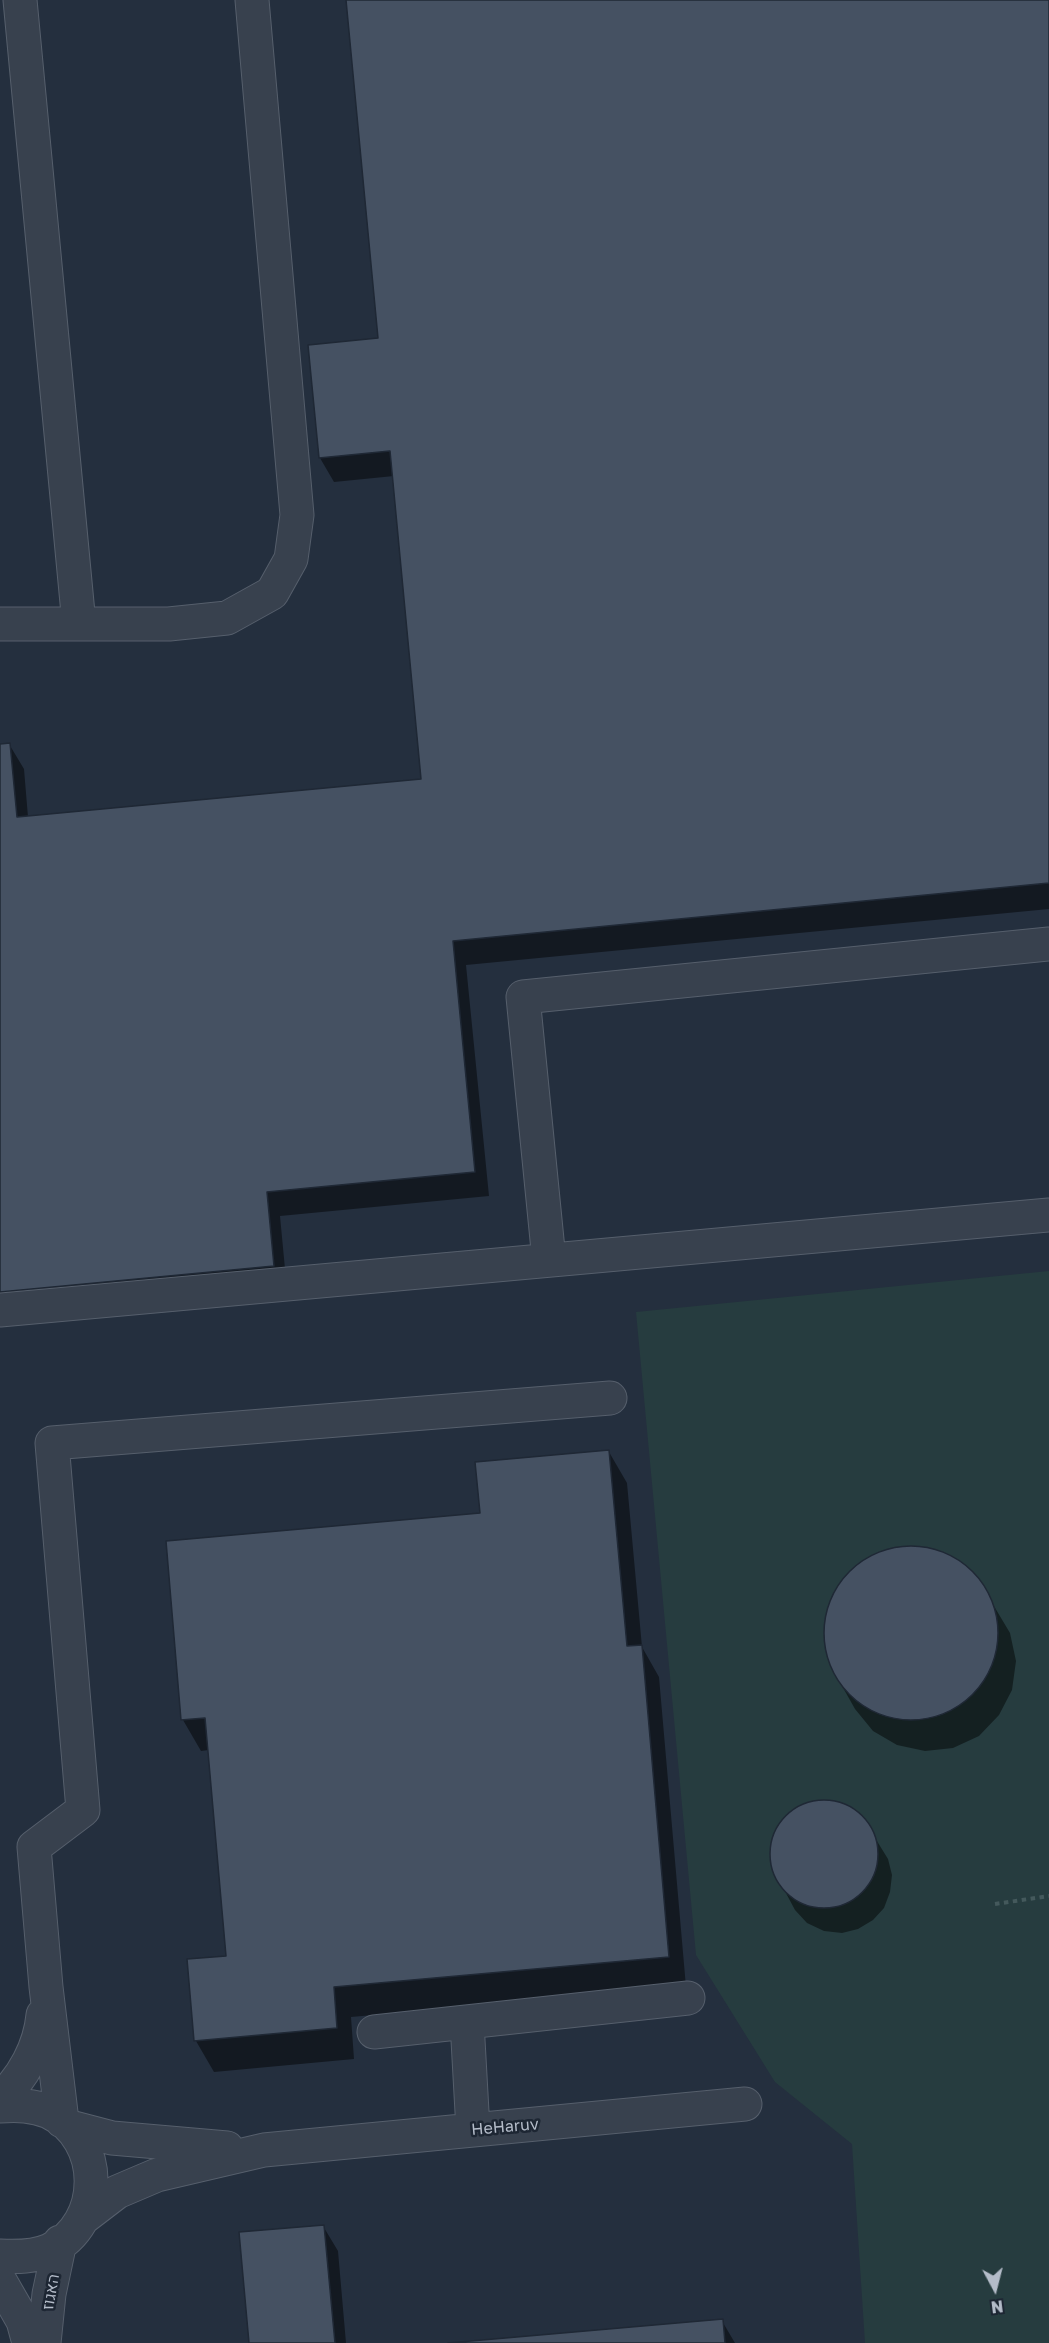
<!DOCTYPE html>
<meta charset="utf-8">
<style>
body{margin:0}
#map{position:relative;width:1049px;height:2343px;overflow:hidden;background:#242f3e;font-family:"Golos Text",sans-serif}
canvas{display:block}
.north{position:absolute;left:965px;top:2259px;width:60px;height:60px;-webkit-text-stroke:4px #1d2633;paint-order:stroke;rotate:173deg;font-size:16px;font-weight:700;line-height:24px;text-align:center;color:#b4bcc9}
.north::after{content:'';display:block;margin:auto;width:21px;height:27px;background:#b4bcc9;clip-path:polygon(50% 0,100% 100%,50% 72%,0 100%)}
</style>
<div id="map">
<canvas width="1049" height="2343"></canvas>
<div class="north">N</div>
</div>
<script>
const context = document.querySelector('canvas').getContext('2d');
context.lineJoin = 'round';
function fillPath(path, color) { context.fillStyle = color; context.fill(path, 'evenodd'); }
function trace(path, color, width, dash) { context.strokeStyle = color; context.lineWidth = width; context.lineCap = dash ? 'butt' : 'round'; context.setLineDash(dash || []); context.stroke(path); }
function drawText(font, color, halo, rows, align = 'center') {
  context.font = font + ' "Golos Text",Heebo,sans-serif'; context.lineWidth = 5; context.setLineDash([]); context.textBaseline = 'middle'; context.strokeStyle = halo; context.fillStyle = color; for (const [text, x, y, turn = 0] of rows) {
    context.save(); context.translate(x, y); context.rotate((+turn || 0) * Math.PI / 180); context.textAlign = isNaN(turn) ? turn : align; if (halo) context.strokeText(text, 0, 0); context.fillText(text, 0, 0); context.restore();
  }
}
const green = new Path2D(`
 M1049,1271v1072h-184l-13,-199 -77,-62 -79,-127 -60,-643z`);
const shadow = new Path2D(`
 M347,0h702v909l-583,56 23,231 -209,20 7,74 -287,28v-573l9,-1 15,25 4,48 394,-36 -28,-305 -60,6 -14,-24 59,-118z
 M609,1452l18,31 15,164 17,30 27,310 -335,30 3,42 -140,13 -18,-31 31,-84 -18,-207 -8,1 -18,-31 299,-205z
 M897,1548h30l26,10 23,18 34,57 6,28 -4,29 -13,25 -20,21 -26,12 -28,3 -28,-6 -24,-14 -18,-22 -18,-32 -11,-26 -1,-27 7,-28 16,-23 23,-16z
 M819,1802h17l16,6 12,12 24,39 4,16 -2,17 -6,16 -11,12 -15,9 -16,4 -18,-2 -17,-8 -12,-13 -23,-43 -1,-18 5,-17 10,-16 15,-10z
 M323,2226l15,25 8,92h-96z
 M722,2321l13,22h-270z`);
const building = new Path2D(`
 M346,0h703v883l-596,58 22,231 -208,20 7,74 -274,26v-548l10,-1 7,74 404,-38 -31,-328 -71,7 -11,-113 70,-7z
 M609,1450l18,196 15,-1 27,312 -335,30 3,41 -143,13 -7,-82 39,-3 -21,-238 -24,2 -15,-179 314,-28 -5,-51z
 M824 1633a87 87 0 1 1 174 0a87 87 0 1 1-174 0Z
 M770 1854a54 54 0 1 1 108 0a54 54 0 1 1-108 0Z
 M324,2225l11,118h-86l-10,-111z
 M723,2319l2,24h-277z`);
const path = new Path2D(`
 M995,1904l54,-8`);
const minor = new Path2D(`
 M20,0l59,624
 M0,624h169l58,-6 45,-25 19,-34 6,-44 -45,-515
 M549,1260l-26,-263 526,-53
 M0,1310l1049,-95
 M467,2022l6,108
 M374,2032l314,-34
 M0,2099c23,-21 40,-52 43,-84
 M0,2106c17,-1 33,-1 49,6 56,27 56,111 1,138 -16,7 -33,7 -50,6
 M62,2121l-16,-134 -12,-140 49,-37 -31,-367 558,-45
 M70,2127l42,11 115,10
 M83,2218l34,-26 40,-17 107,-25 481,-46
 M0,2281l23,40 6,22
 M44,2343l5,-49 11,-52`);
const streetNames = [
 ["HeHaruv",505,2127,-5],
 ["האגוז",51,2292,-80]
];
fillPath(green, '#263c3f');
fillPath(shadow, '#0007');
fillPath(building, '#455162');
trace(building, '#1f2835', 1.5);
trace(minor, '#565f6c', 35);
trace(path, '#44595c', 4, [4.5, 4.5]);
trace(minor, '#38414e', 33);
drawText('16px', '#b4bcc9', '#1d2633', streetNames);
</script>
